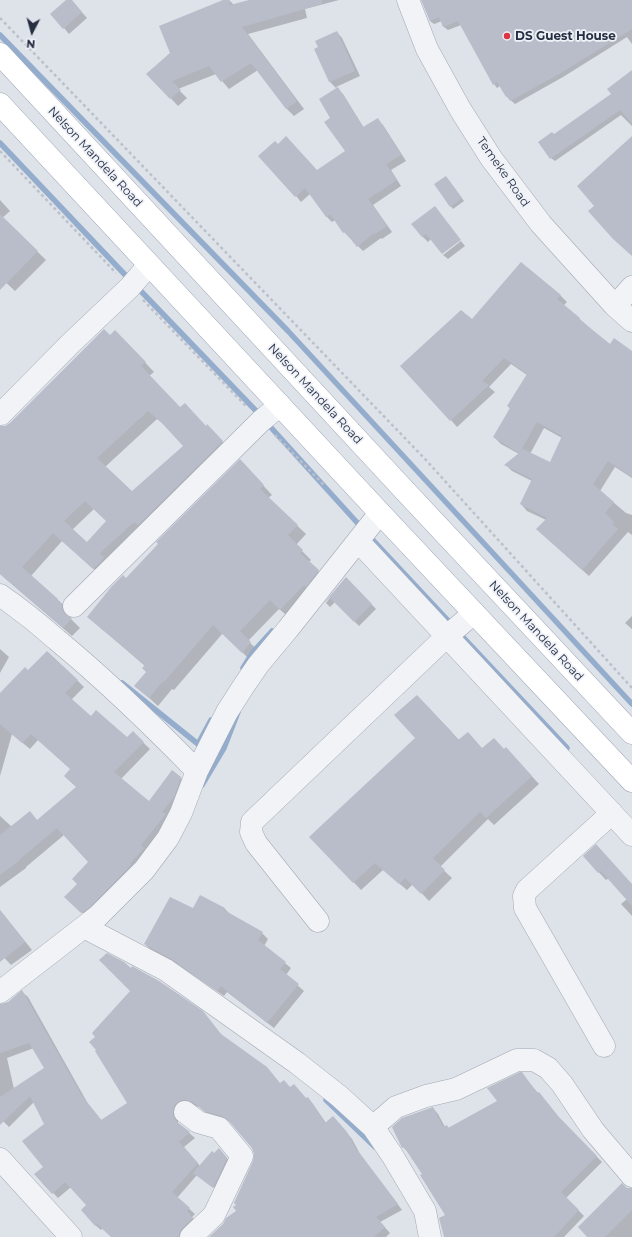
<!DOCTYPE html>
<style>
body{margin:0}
#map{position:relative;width:632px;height:1237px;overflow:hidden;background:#dee2e9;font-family:Montserrat,sans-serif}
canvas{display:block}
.north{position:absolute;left:12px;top:12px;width:40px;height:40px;-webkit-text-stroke:3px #eef1f7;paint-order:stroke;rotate:186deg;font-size:11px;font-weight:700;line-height:16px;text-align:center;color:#262e42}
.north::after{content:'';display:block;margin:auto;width:14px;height:18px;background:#262e42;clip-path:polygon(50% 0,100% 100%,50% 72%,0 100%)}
</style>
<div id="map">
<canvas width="632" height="1237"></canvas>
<div class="north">N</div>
</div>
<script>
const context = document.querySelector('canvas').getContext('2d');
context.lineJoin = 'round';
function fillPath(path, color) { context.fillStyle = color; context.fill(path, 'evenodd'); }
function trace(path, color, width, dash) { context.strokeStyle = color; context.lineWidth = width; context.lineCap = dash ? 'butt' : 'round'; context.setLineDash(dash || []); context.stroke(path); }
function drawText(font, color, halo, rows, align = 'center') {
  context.font = font + ' Montserrat,sans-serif'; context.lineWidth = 3.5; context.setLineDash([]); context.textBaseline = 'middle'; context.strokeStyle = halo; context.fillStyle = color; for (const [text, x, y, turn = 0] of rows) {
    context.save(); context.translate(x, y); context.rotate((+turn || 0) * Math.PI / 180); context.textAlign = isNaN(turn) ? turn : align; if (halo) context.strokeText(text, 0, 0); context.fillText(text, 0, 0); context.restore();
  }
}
const shadow = new Path2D(`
 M68,0h3l16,18 -18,16 -5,-6z
 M226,0h3l5,5 18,-5h87l-34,9 2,9 -59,16 56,75 -10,7 -7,-7 -29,-39 -29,19 -13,-15 -38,15 9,9 -9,8 -30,-32z
 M422,0h210v44l-5,-7 -64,40 -48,27 -9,-8 -6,-10 -3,2 -3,-4 -33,-59 -13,5 -4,-3 -2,-6 -8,3 -4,-3z
 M337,32l5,6 18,38 -24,11 7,7 21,34 13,-9 6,6 23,36 -15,9 10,16 -28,19 19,27 -10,7 -1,-1 -18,13 -19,-19 -9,-12 -3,2 -6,-6 -16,-22 -9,8 -5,-6 21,-24 29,-20 -14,-34 5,-29 -7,-7 -15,-32z
 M632,72v54l-11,-11 -66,46 -4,-3 3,-23 58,-41z
 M446,177l18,24 -11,8 -18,-24z
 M0,200l10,11 -10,9z
 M434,207l-3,32 -3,3 -6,-6z
 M14,229l32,31 -31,31 -15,-14v-34z
 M461,241l4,5 -17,13 -5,-4z
 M560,295l7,7 -3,3 46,41 22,6v126l-17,-11 -15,24 26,22 6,2v20l-4,-3 -39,44 -52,-47 9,-9 -19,-9 -6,-7 11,-23 -20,-10 -6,-6 13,-11 -18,-10 -7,-7 16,-28 -2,-3 19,-31 -16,-11 -22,23 6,5 -38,35 -6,-7 21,-99zM544,428l18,10 -11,26 -21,-10z
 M110,336l14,4 30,32 -5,4 31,32 36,27 15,16 -128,126 -41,-36 -31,35 36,32 3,6 1,5 9,9 -8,8 -72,-62v-147h4l7,-3zM157,419l10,8 17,19 -52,47 -27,-26zM94,509l13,12 -20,22 -15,-13z
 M249,470l23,25 -4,3 38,36 -10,11 15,15 -2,2 18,18 -37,38 -11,-9 -31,32 12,11 -9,9 -28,-28 -49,57 -2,-1 -14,17 -22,-20 11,-14 -2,-6 -57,-49 38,-38z
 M346,578l30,31 -17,17 -24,-24 -5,5 -4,-4z
 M632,616v13l-7,-6z
 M0,649l9,8 -9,16z
 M28,672l49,8 7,7 -13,13 20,17 36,21 6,-5 17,16 -29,30 28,23 32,-24 7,7 -16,37 -83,97 -23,-22 13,-13 11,-22 -26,-27 -38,32v1l-26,19v-71l12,11 18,-14 8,8 39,-34 -6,-18 -33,-29 -8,9 -18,-15 -12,42v-81z
 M424,703l35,37 24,9 21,1 9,6 26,28 -45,41 -6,-6 -48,48 12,11 -23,23 -16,-17 -6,6 -24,-20 -22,20 -50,-53 106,-99z
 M584,856l48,29v31l-11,-12 6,-5 -18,-21 -3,2z
 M201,897l24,12 6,6 31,18 6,6 -4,7 27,22 -5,7 18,16 -30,37 -47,-36 -3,4 -44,-30 -29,-16 -6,-6 49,-34z
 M0,910l32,40 -21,15 -11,-12z
 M131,970l77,48 15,19 44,31 13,16 11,4 16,11 1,-1 5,6 13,19h13l13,16 8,15 42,56 -22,12 10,11 -4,4h-175l27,-26 -1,-6 17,-44 1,-7 -2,-6 -20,-24 -4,-3 -19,-5 -11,-9 -7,-2 -14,11v7l2,2 15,13 -11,9 16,19 14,-12 8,-2 7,9 -13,28 -19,-14 -20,23 18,16 -3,3 6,7 -13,13h-73l-9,-9 -2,2 -6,-5 -7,-20 -17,-18 -13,11 -22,-23 8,-8 2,-43 -12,-22 -25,25 -9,-9v-113l8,-2 14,-11 6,5 59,105 15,19 27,-17 -32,-67 34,-46zM34,1048l11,21 -31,20 -7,-31z
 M522,1074l42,50 38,38 -36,36 18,18 -20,21h-118v-22l-23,-40 -15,-23 -5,-5 30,-39 5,6 7,13 2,-1 2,2 49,-27z
 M628,1189h4v48h-43z`);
const stream = new Path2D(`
 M0,35l288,296 344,373
 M0,143l130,137
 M136,286l124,129
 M266,422l96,106
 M368,535l84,90
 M459,633l108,115
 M243,668l10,-16 19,-21
 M122,683l76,61 13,-24
 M202,785l22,-37 14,-36
 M326,1100l49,47`);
const building = new Path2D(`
 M66,0h6l10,12 -19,17 -13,-15z
 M223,0h6l1,5 19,-5h73v4l-80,23 55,74 -11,8 -35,-46 -30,19 -12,-16 -37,15 9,9 -11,9 -24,-25 24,-21 -11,-27z
 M421,0h211v29l-73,45 -49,27 -3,-5 -1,1 -9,-15 -4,3 -35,-64 -15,6 -4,-10 -9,4z
 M337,31l18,40 -26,11 -15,-33 4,-2 -3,-6z
 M632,70v53l-12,-13 -70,49 -12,-17 14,-10 2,2 57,-40 -4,-5z
 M338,87l25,40 15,-9 23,37 -15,9 11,16 -29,19 19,27 -12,8 -1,-1 -17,14 -12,-15 -2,1 -13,-19 -4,3 -21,-29 -10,9 -37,-41 17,-15 3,3 8,-8 31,34 28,-19 -21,-29 6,-4 -11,-19z
 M632,136v120l-19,-17 -25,-28 6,-5 -17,-20z
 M446,176l16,22 -12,9 -16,-23z
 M435,206l26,34 -19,14 -16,-20 -4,3 -11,-13z
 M0,214l38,37 -38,39z
 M521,262l40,33 -4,4 23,19 -1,1 31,25 4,-6 18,13v126l-24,-16 -15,23 21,18 -9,11 9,9 -2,2 6,5 -36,41 -46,-41 11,-11 -27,-14 12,-25 -28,-14 15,-12 -26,-16 17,-29 -3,-2 20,-32 -23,-16 -22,23 7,4 -39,36 -50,-55 61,-56 11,9zM537,422l25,14 -12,26 -27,-13 -3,3z
 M104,329l6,6 5,-5 31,32 -5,4 39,41 5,-4 21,23 1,-2 16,17 -85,84 -4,-3 -34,31 4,5 -11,11 -40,-36 -31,34 36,32 -1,1 5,4v6l3,4 7,4 -9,10 -63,-54v-148h5l5,-3zM148,411l12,10 23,25 -51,45 -35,-33zM85,501l21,20 -19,21 -23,-21z
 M240,459l24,26 -4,4 38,36 -10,10 15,15 -3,3 19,17 -13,17 -2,-2 -24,25 -10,-10 -30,31 11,11 -9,11 -29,-28 -49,57 -1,-1 -14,17 -15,-12 12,-14 -4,-4 3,-3 -58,-48 25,-31 11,-11 3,3 32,-34 -2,-2z
 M346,577l26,27 -18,18 -24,-24 -6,5z
 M47,651l31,29 -13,13 26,23 5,-6 31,27 6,-6 11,11 -30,30 35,29 23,-31 9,7 -7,20 -12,15 4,2 -25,31 3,3 -14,16 1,1 -41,42 -9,6 -17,-16 13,-13 -5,-5 16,-17 -31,-34 -37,31v1l-20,15v-40l30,-24 7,9 39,-33 -12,-11 6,-7 -39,-35 -9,9 -22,-19v-31l25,-26 3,3z
 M417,695l34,36 7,9 10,-8 14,16 12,-10 10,11 2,-2 26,29 -46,42 -6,-6 -47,46 12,12 -24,24 -16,-16 -6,6 -24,-21 -22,20 -44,-46 106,-99 -21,-23z
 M596,844l36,40v22l-31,-35 -3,2 -15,-17z
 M200,895l25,13 -1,2 39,22 -5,8 28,22 -6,7 19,15 -32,39 -46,-37 -4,5 -44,-31 -29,-16 26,-47 23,11z
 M0,910l25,32 -25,20z
 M107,953l17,9 7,6 1,-2 27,15 44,30 18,23 46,33 13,16 4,-3 6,7 4,-3 12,14 2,-1 17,26 8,-7 14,16 10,19h1l40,53 -22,13 9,10 -11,10h-165l14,-13 3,-6 10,-7 -3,-4 3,-2 -2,-2 19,-42 1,-7 -2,-6 -24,-28 -6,-4 -18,-5 -11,-9 -7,-2h-5l-6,4 -2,6v6l4,6 13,10 -11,10 19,21 -26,29 18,16 -3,3 6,7 -11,10 -3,5v4h-68l-14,-13 -2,2 -14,-16 5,-5 -21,-23 -13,12 -18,-20 9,-7 -21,-26 22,-17 -14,-28 -30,29v-28l44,-29 -15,-25 -29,10v-49l8,-2 14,-12 60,106 19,24 26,-17 -32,-52 1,-1 -7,-8 6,-5 -3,-4 38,-42 -31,-31z
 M520,1072h2l15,21 2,-1 20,25 38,39 -36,36 18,18 -25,27h-110l-5,-19 6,-3 -25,-40 2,-1 -18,-27 -2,1 -10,-21 10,-9 31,-11 10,20 4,-2 1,3 49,-27 -10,-13z
 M219,1148l8,10 -14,30 -20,-15 19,-22 2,2z
 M622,1183l5,5h5v22l-27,27h-18l-9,-10z`);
const path = new Path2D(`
 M0,18l426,442 206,228
 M0,151l116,122
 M143,300l104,107
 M275,435l49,50`);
const minor = new Path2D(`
 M408,0l19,49 33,60 31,49 50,66 74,82 17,15
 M615,306l17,-19
 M1,414l69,-70 60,-57 19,-22
 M358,541l274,294
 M0,595c20,14 39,29 57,45 50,41 95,85 140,131
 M74,606l187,-185 19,-16
 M318,921l-62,-78 -5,-11 1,-10 195,-186 27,-23
 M84,927l82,43 131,93 42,33 34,31 19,28 33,56 5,26
 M0,992l98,-76 46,-46 24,-32 13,-25 16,-42 30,-59 16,-25 15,-22 30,-36 92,-116
 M604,1046l-79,-138 -1,-12 3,-6 85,-77
 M185,1112l13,10 21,6 23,28 -28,59 -23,22
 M373,1127l23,-20 30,-11 30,-7 61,-29h17l14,8 14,16 31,46 39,46
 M0,1159l71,78`);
const major = new Path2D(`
 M0,54l406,438 226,241
 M0,104l380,409 252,268`);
const markers = [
 [507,36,4,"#db3646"]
];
const poiNames = [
 ["DS Guest House",515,36]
];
const streetNames = [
 ["Nelson Mandela Road",95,157,47],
 ["Temeke Road",503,172,55],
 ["Nelson Mandela Road",315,394,47],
 ["Nelson Mandela Road",536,631,47]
];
fillPath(shadow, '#0003');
trace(stream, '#95adcd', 5.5);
fillPath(building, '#b8bdc9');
trace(minor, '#a3a8b4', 23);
trace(major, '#9ca5b6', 23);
trace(path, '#bcc0c8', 2.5, [3, 3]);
trace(minor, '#f1f3f7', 22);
trace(major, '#fff', 22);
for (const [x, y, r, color] of markers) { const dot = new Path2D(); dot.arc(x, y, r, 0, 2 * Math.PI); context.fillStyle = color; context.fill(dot); trace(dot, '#eef1f7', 1.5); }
drawText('bold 12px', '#262e42', '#eef1f7', poiNames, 'left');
drawText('12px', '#262e42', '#eef1f7', streetNames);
</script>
